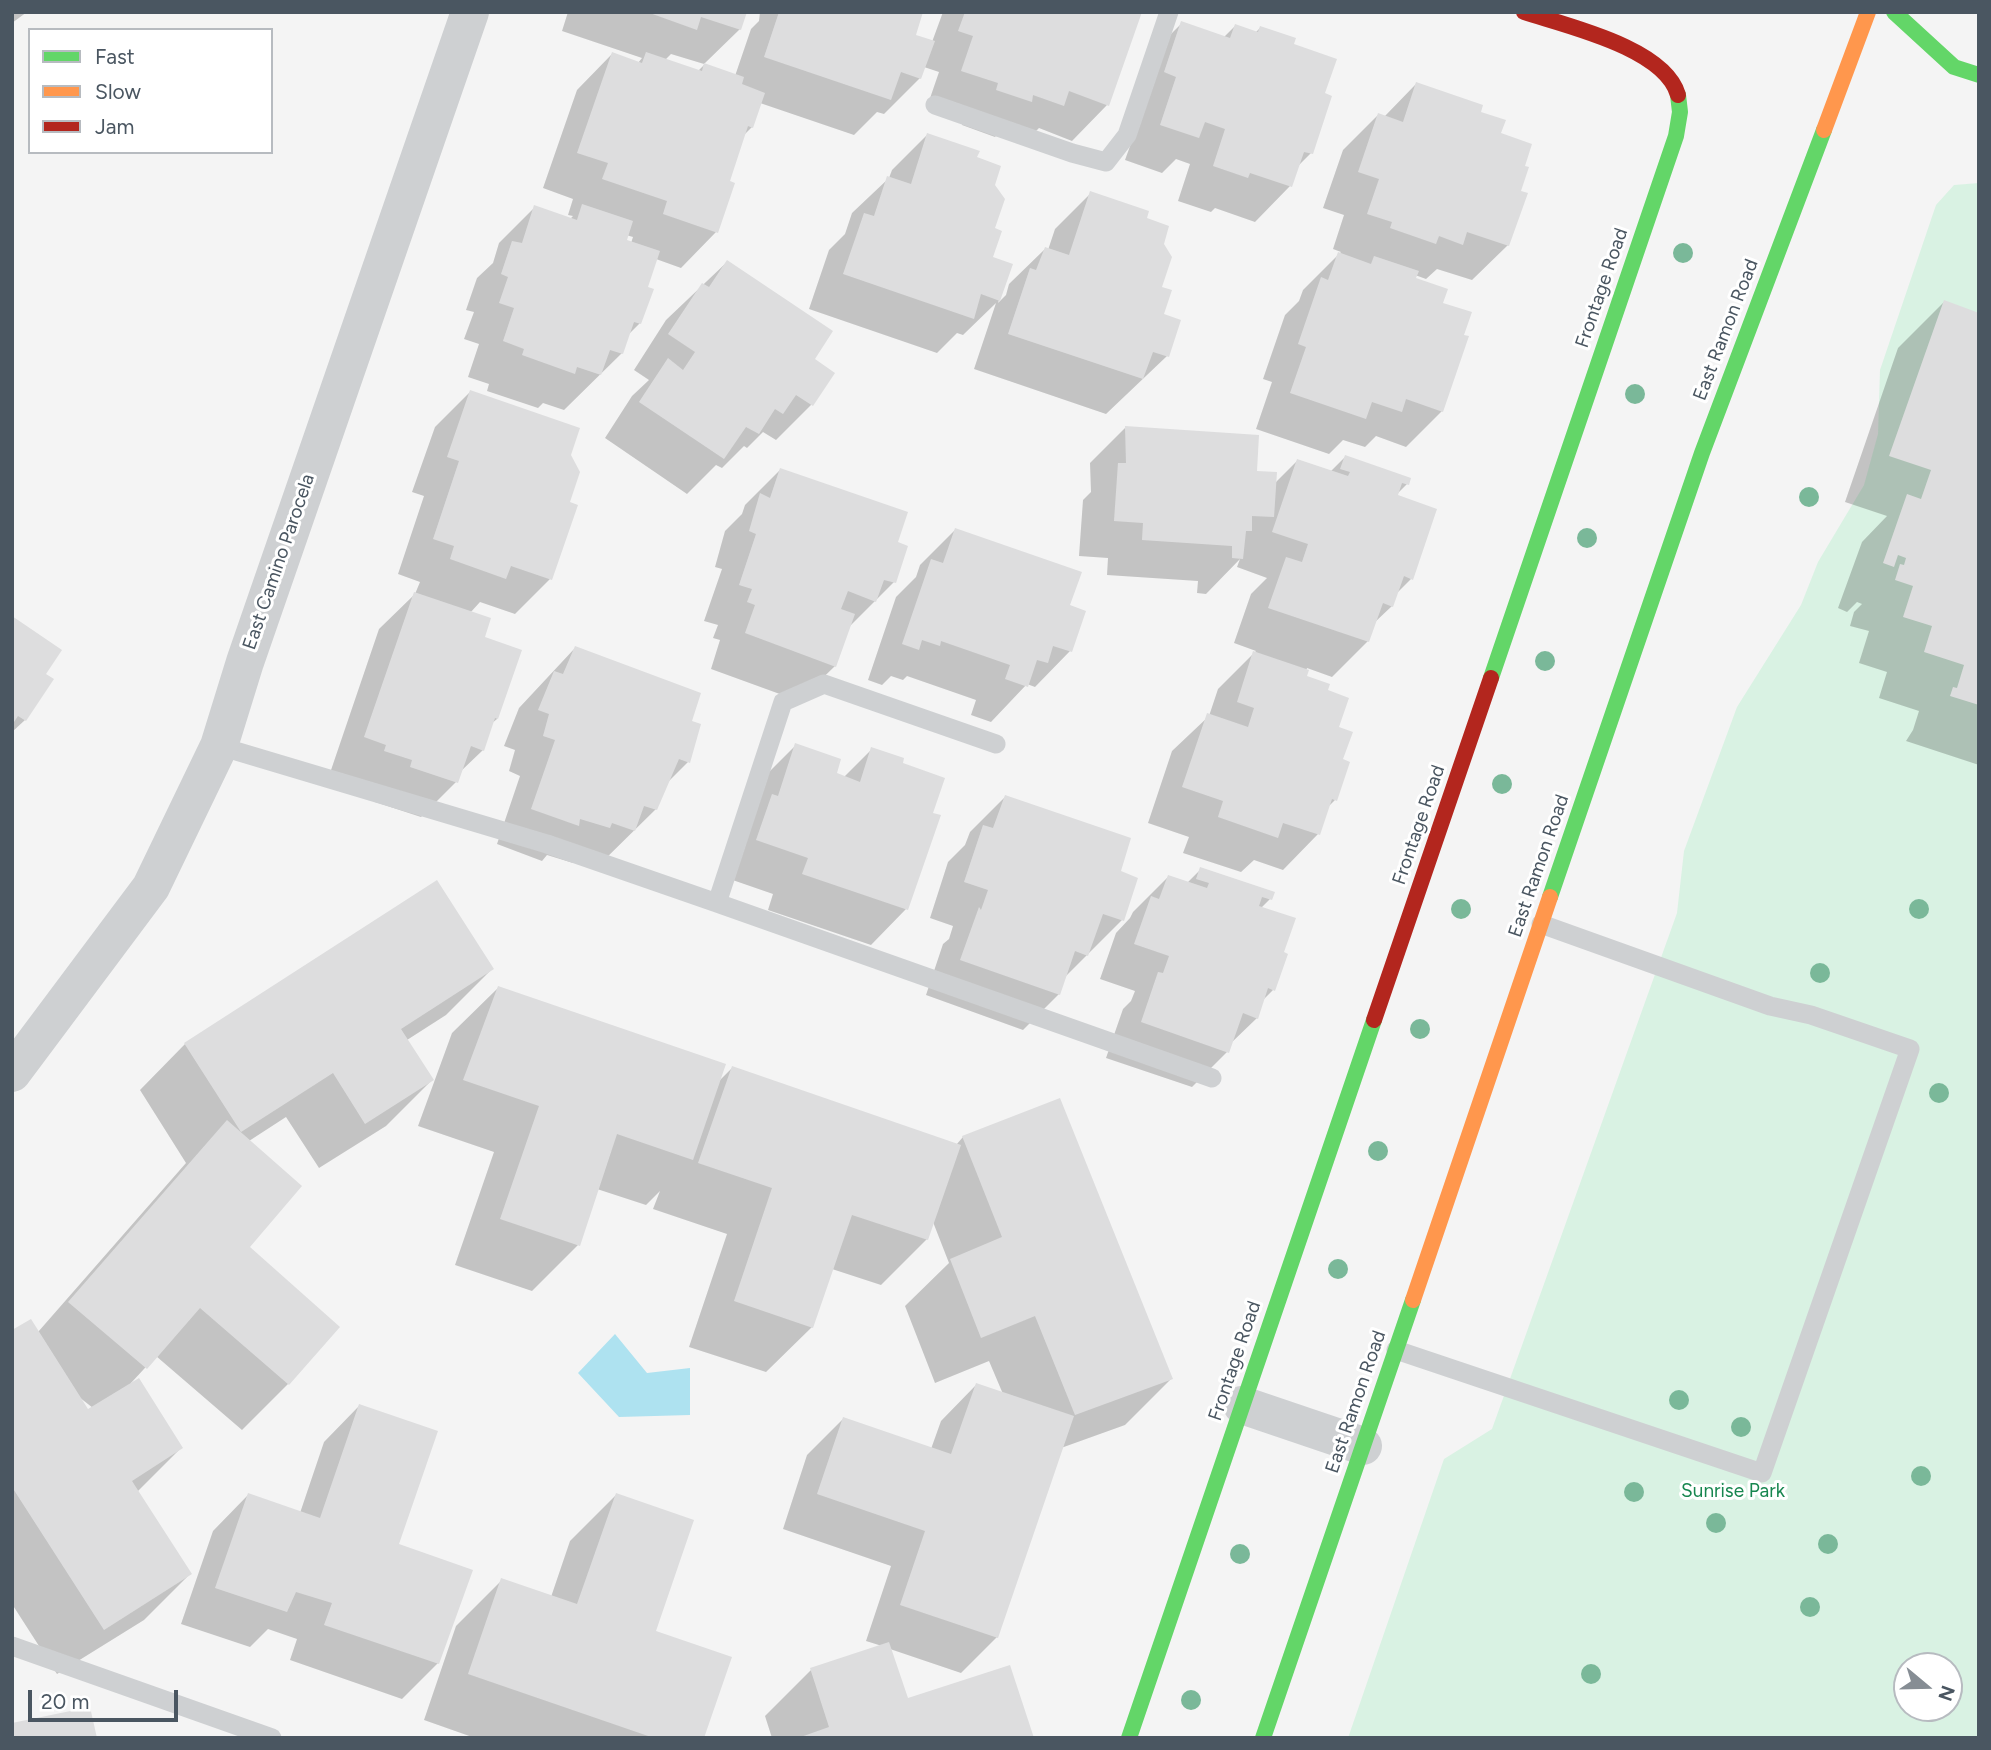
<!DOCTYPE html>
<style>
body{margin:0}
#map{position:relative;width:1991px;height:1750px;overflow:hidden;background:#f4f4f4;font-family:Figtree,sans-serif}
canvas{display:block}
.frame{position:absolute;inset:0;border:14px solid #4a5661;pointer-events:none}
.legend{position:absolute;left:28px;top:28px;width:245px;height:126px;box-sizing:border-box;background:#fff;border:2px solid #b7bbc0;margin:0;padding:9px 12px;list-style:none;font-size:21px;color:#4a5661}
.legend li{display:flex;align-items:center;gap:14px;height:35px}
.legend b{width:35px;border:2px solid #b7bbc0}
.north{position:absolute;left:1893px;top:1652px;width:70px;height:70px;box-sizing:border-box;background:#fff;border:2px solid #b7bbc0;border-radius:50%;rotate:109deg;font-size:19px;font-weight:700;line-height:28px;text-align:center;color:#4a5661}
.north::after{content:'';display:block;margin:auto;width:24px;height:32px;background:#868d94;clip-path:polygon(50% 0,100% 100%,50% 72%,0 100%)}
.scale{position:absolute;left:28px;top:1690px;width:150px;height:32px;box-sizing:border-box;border:4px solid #4a5661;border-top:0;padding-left:9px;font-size:21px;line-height:24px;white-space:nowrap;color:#4a5661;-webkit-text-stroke:5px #fff;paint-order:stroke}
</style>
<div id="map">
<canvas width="1991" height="1750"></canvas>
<div class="frame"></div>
<ul class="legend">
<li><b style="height:9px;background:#63d668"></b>Fast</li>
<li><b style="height:9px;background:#ff974d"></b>Slow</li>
<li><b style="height:9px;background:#b3261e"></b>Jam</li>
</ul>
<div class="north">N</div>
<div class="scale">20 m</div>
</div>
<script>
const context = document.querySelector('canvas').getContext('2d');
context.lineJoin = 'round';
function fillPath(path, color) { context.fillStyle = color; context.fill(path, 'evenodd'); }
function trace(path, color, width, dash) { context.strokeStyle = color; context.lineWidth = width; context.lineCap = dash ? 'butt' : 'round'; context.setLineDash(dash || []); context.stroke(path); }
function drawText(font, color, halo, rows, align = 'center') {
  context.font = font + ' Figtree,sans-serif'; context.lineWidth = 6; context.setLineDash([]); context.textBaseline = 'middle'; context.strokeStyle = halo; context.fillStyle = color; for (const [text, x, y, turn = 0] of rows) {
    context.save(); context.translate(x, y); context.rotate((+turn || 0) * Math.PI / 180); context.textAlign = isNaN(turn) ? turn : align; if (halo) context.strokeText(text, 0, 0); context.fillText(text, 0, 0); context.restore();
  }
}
const green = new Path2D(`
 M1979,183v1555h-631l96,-279 48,-30 185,-516 7,-62 53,-144 64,-102 17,-43 46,-77 14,-51 2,-64 56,-165 18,-20zM1907,1666h42v42h-42z`);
const water = new Path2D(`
 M615,1334l32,39 43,-5v47l-71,2 -41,-44z`);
const shadow = new Path2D(`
 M12,12h15l-15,11z
 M568,12h177l-5,17 -36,35 -33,-10 -6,6 33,11 6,-6 31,11 16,-47 8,-8 1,-9h162l-9,24 19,6 11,-30h197l-33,93 -35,36 -33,-13 -12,12 -27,-9 -5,6 -33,-12 1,-6 -36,-12 12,-35 -15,-5 -4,11 -36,36 -7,-2 -23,23 -94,-32 -8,24 -8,8 -17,47 -11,50 -35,36 -25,-9 -10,29 -6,35 -12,12 -6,18 -58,57 -21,-7 -5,5 -51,-17 2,-7 -21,-7 11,-33 -15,-5 10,-27 -8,-2 11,-32 16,-15 6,-20 36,-36 35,12 3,-3 -5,-1 5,-16 -30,-11 34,-98 35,-36 26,9 4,-5 -80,-27zM626,235l7,2 -2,6 -7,-2z
 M1182,23l42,14 11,-11 20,7 5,-5 32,17 31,49 -12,59 -15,15 -6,18 -35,36 -40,-14 -4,4 -33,-11 12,-37 -14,-5 -14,14 -37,-13 17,-47 4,-54z
 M1416,84l63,29 20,21 23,33 -14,78 -36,35 -35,-11 -11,10 -11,-4 -1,4 27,25 1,107 -36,36 -30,-11 -11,11 -22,-7 -14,14 -73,-25 16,-47 -9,-3 22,-64 14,-14 4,-11 38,-38 -8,-3 11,-34 -21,-7 20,-58 35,-35 6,2z
 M927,135l48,24 18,26 -2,73 20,7 -13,38 8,-8 3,-11 36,-35 3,1 7,-21 36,-36 54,26 17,25 -2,44 7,68 -61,58 -132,-45 22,-66 -33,32 -6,-2 -20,20 -128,-44 20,-59 16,-16 7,-21 37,-35 3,-8z
 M727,262l85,97 21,14 -22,32 -35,35 -13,-8 -16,16 -3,-2 -22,22 -6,-3 -29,29 -82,-56 27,-42 17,-16 -15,-10 32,-50z
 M1944,302l35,13v450l-73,-24 7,-11 6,-19 -40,-13 8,-26 -28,-9 10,-32 -19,-5 4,-14 8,-8 -5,-2 -10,10 -9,-4 24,-66 25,-26 -42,-14 53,-154z
 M470,392l99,63 -2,48 -17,76 -35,35 -35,-12 -10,11 12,25 15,81 -6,5 -8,26 -23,22 -4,10 -35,35 -46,-15 -45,-29 49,-144 36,-35 5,-12 -22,-8 26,-78 -12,-4 23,-65z
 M1125,428l130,44 20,11 22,-22 33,11 15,-15 62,27 -12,12 16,83 -16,16 -3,11 -18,17 -6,18 -36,36 -25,-9 -3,9 22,14 11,37 4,33 -6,39 -8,8 -9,26 -35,36 -29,-10 -13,12 -58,-19 6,-16 -41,-14 24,-72 37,-35 9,-27 38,-38 -22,-8 17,-49 16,-16 -30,-11 3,-8 -34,35 -9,-1 1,-12 -91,-6 1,-17 -29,-2 4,-56 8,-8 -1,-29z
 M780,470l116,73 -2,39 -45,45 -14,39 -36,35 -88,-32 9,-29 -7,-2 5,-13 -14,-4 18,-52 -7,-2 10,-36 17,-17 3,-9z
 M955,530l113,76 2,45 -35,36 -8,-3 -36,38 -20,-7 5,-15 -69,-24 -4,4 -12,-4 -9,9 -14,-5 28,-83 20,-20 4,-12z
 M12,618l31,57 -18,45 -13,12z
 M575,648l114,74 -1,40 -21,21 -11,26 -58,57 -21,-7 -4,4 -26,-8 -5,6 -45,-17 23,-68 -11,-5 6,-21 -11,-4 15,-38z
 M796,745l39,30 8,3 29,-29 29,15 30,50 7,2 -32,93 -35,36 -103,-35 5,-16 -52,-18 39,-95z
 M1005,797l114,75 3,48 -57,57 -6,17 -36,36 -97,-35 17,-51 6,-5 4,-13 -23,-8 18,-56 17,-17 5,-13z
 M1201,869l69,30 -9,9 21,45 -9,37 -11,11 -5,17 -27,26 -3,8 -35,35 -86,-29 17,-49 8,-8 4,-10 -35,-12 16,-46 14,-15 3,-6 35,-35 19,6z
 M492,969l-46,46 -39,25 25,40 -46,46 -67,42 -33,-51 -37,24 -2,107 91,79 -50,57 -46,46 -86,-74 -25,27 50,65 -44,44 53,82 -46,46 -87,54 -45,-70v-271l26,-1 148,-169 -46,-73 45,-46zM79,1397l14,11 -5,3z
 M498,988l220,94 14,-14 224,77 7,-8 208,242 -46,46 -64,23 -64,189 -36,36 -71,-24 17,52 125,37h-260l-7,-22 46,-46 71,-24 -16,-5 25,-75 -108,-37 24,-74 36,-36 88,30 10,-28 35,-36 27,9 -14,-33 -54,22 -30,-77 44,-43 -16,-41 -6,17 -46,46 -49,-16 -20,58 -46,45 -77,-25 38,-113 -74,-25 7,-18 -14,14 -49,-16 -19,56 -46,46 -77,-26 39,-113 -76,-26 34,-93z
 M359,1406l37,140 42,117 -36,36 -112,-39 7,-21 -29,-10 -18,18 -69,-23 32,-93 35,-36 52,18 24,-71z
 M616,1495l38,137 48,106h-227l-51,-18 32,-94 46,-46 49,17 19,-56z`);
const building = new Path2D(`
 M647,12h100l-6,18 -40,-13 -4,13z
 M779,12h144l-7,23 19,6 -14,38 -20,-7 -10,28 -127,-43z
 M965,12h177l-33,94 -40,-15 -5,15 -31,-11 -1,7 -36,-12 2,-7 -37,-12 12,-35 -15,-5z
 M1181,21l49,17 5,-14 23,8 2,-6 36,12 -2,6 43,15 -12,34 7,3 -19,58 -9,-2 -12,35 -42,-14 -2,5 -35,-12 12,-37 -20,-7 -6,16 -39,-13 16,-48 -12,-5z
 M612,52l30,11 4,-11 56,19 2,-8 40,14 -2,7 23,9 -12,35 -5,-2 -18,55 5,2 -17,50 -55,-19 4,-13 -65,-22 6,-16 -31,-10z
 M1416,82l67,23 -2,7 25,8 -5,13 31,11 -7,22 4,1 -8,24 7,2 -19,53 -42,-14 -4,13 -24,-9 -3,8 -46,-16 2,-6 -25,-8 12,-35 -21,-7 20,-59 25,9z
 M927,133l53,18 -3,6 24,9 -6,19 10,14 -10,29 7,3 -9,26 20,7 -13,37 -19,-7 -7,25 -131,-45 21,-61 10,3 13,-40 24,8z
 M1090,191l59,20 -2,7 22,8 -5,18 8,13 -10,30 10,3 -8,24 17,6 -12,37 -16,-5 -10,27 -135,-45 22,-66 6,2 9,-23 24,8z
 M582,204l51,17 -6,19 33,11 -12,36 6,2 -13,35 -7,-2 -11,32 -13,-4 -9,25 -24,-8 -2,7 -53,-19 2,-6 -21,-8 11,-33 -15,-5 9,-26 -7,-3 11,-33 10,2 12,-38 43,15z
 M1338,252l33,12 3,-8 45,15 -3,7 32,11 -5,14 29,9 -8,23 5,1 -26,76 -37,-13 -4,13 -30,-10 -6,17 -76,-26 16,-46 -8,-3 23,-67 7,3z
 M727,260l106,71 -18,28 20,14 -22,33 -17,-11 -13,19 -8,-5 -16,25 -13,-7 -22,32 -85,-57 29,-44 15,12 12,-18 -27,-18 34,-51 7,4z
 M1944,300l35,13v392l-29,-9 3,-9 4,1 7,-23 -40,-13 8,-26 -29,-9 10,-31 -18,-6 5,-16 4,1 2,-7 -8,-3 -4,12 -11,-4 24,-69 14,5 10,-29 -42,-14z
 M470,390l110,38 -9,27 9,17 -10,30 8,3 -26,75 -41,-14 -5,13 -56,-20 4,-13 -21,-7 26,-78 -12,-4z
 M1125,426l134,9 -2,36 20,1 -3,45 -22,-1v15h-6l-3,28 -11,-1v-12l-90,-6 1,-17 -29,-2 4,-58h8z
 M1345,455l66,23 -2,7 -7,-2 -4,12 39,14 -24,71 -9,-4 -11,31 -10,-4 -14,39 -101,-34 18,-51 16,5 6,-18 -36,-12 25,-73 51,17 2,-4 -10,-3z
 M780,468l128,44 -10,30 10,4 -12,37 -12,-3 -8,22 -28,-11 -7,18 14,5 -19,53 -91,-34 10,-28 -8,-3 5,-13 -13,-4 17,-51 -7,-3 11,-38 10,5z
 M955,528l127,44 -12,33 16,6 -14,41 -19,-6 -5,17 -11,-3 -9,27 -23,-8 5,-14 -69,-24 -1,5 -18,-6 -3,10 -17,-6 29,-85 12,4z
 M414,592l77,26 -6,19 37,13 -24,69 -3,-1 -11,33 -13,-5 -13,37 -48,-16 2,-7 -28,-9 2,-6 -22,-8z
 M12,616l50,34 -16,24 8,5 -28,42 -8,-5 -6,9z
 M575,646l126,47 -9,28 9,3 -11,39 -11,-4 -22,51 -13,-4 -9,25 -23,-8 -2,5 -30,-9 -1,7 -48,-17 24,-69 -12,-4 6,-22 -11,-4 16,-39 9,3z
 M1253,651l56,19 -2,6 23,8 -2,6 21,8 -10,29 14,5 -10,27 7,3 -13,39 -5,-2 -12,36 -37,-12 -5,15 -60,-21 5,-16 -41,-14 25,-74 41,14 6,-19 -17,-6z
 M795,743l46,16 -4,14 23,9 11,-35 33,11 -1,5 42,15 -12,35 8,2 -33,95 -106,-36 6,-16 -52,-18 16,-46 6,2z
 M1005,795l126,43 -10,33 17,7 -14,43 -21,-7 -15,42 -13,-5 -15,44 -100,-35 19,-53 2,3 7,-20 -24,-8 19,-57 10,3z
 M1200,867l75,25 -3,8 -10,-3 -3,9 37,12 -12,34 4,2 -13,37 -7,-3 -10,31 -15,-6 -14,40 -88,-31 17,-50 5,1 6,-17 -35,-12 17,-48 8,3 9,-24 39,13 2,-5 -13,-4z
 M437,880l57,89 -93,60 33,51 -69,44 -32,-51 -92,59 -57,-89z
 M498,986l228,78 -33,96 -76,-26 -37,112 -80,-27 39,-113 -76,-26z
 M732,1066l229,79 -33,95 -76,-25 -39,113 -79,-27 38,-113 -74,-25z
 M1060,1098l113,281 -98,36 -40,-99 -54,22 -31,-79 52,-22 -40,-101z
 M227,1120l75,66 -52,61 90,80 -51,58 -89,-77 -53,61 -79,-67z
 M31,1319l57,90 51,-31 44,70 -51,33 60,93 -88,56 -92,-143v-157z
 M976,1383l98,33 -76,222 -98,-33 25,-74 -108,-37 26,-77 108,37z
 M359,1404l79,27 -39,113 74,26 -34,94 -115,-39 8,-22 -36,-11 -9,20 -72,-24 33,-95 72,25z
 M616,1493l78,27 -38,111 76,26 -28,81h-50l-186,-64 33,-96 76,26z
 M889,1642l19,56 102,-33 24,73h-236l31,-11 -19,-59z
 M90,1707l7,31h-85v-15z`);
const lane = new Path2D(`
 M935,105l137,48 34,9 21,-27 42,-123
 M219,746l328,98 170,59 66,-201 41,-18 172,60
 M717,903l495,175
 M1396,1350l366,123 148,-424 -99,-34 -41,-9 -229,-82
 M12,1646l260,92`);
const street = new Path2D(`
 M12,1073l139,-186 68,-141 26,-84 225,-650
 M1242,1405l121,41`);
const fast = new Path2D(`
 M1894,12l60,55 25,8
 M1491,678l185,-542 4,-24 -2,-17
 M1550,897l152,-444 122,-323
 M1129,1738l245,-718
 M1263,1738l150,-438`);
const slow = new Path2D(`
 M1824,130l44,-118
 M1413,1300l137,-403`);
const jam = new Path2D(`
 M1524,12c43,14 141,36 154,83
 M1374,1020l117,-342`);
const trees = [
 [1683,253],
 [1635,394],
 [1809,497],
 [1587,538],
 [1545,661],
 [1502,784],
 [1461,909],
 [1919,909],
 [1820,973],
 [1420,1029],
 [1939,1093],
 [1378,1151],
 [1338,1269],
 [1679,1400],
 [1741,1427],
 [1921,1476],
 [1634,1492],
 [1716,1523],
 [1828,1544],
 [1240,1554],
 [1810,1607],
 [1591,1674],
 [1191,1700]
];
const streetNames = [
 ["Frontage Road",1602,288,-71],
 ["East Ramon Road",1726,330,-69],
 ["East Camino Parocela",279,562,-71],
 ["Frontage Road",1419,825,-71],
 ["East Ramon Road",1539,866,-71],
 ["Frontage Road",1235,1361,-71],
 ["East Ramon Road",1356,1402,-71]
];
const parkNames = [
 ["Sunrise Park",1733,1491]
];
fillPath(green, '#d9f2e3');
fillPath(water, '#aee2f0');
fillPath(shadow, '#0003');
fillPath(building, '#ddddde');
trace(lane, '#ced0d2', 19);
trace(street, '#ced0d2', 38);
trace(fast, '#63d668', 16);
trace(slow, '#ff974d', 16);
trace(jam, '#b3261e', 16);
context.fillStyle = '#7ab899';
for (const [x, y] of trees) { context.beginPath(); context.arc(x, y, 10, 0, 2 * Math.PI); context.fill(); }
drawText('19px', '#4a5661', '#fff', streetNames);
drawText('19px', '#17864f', '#fff', parkNames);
</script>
